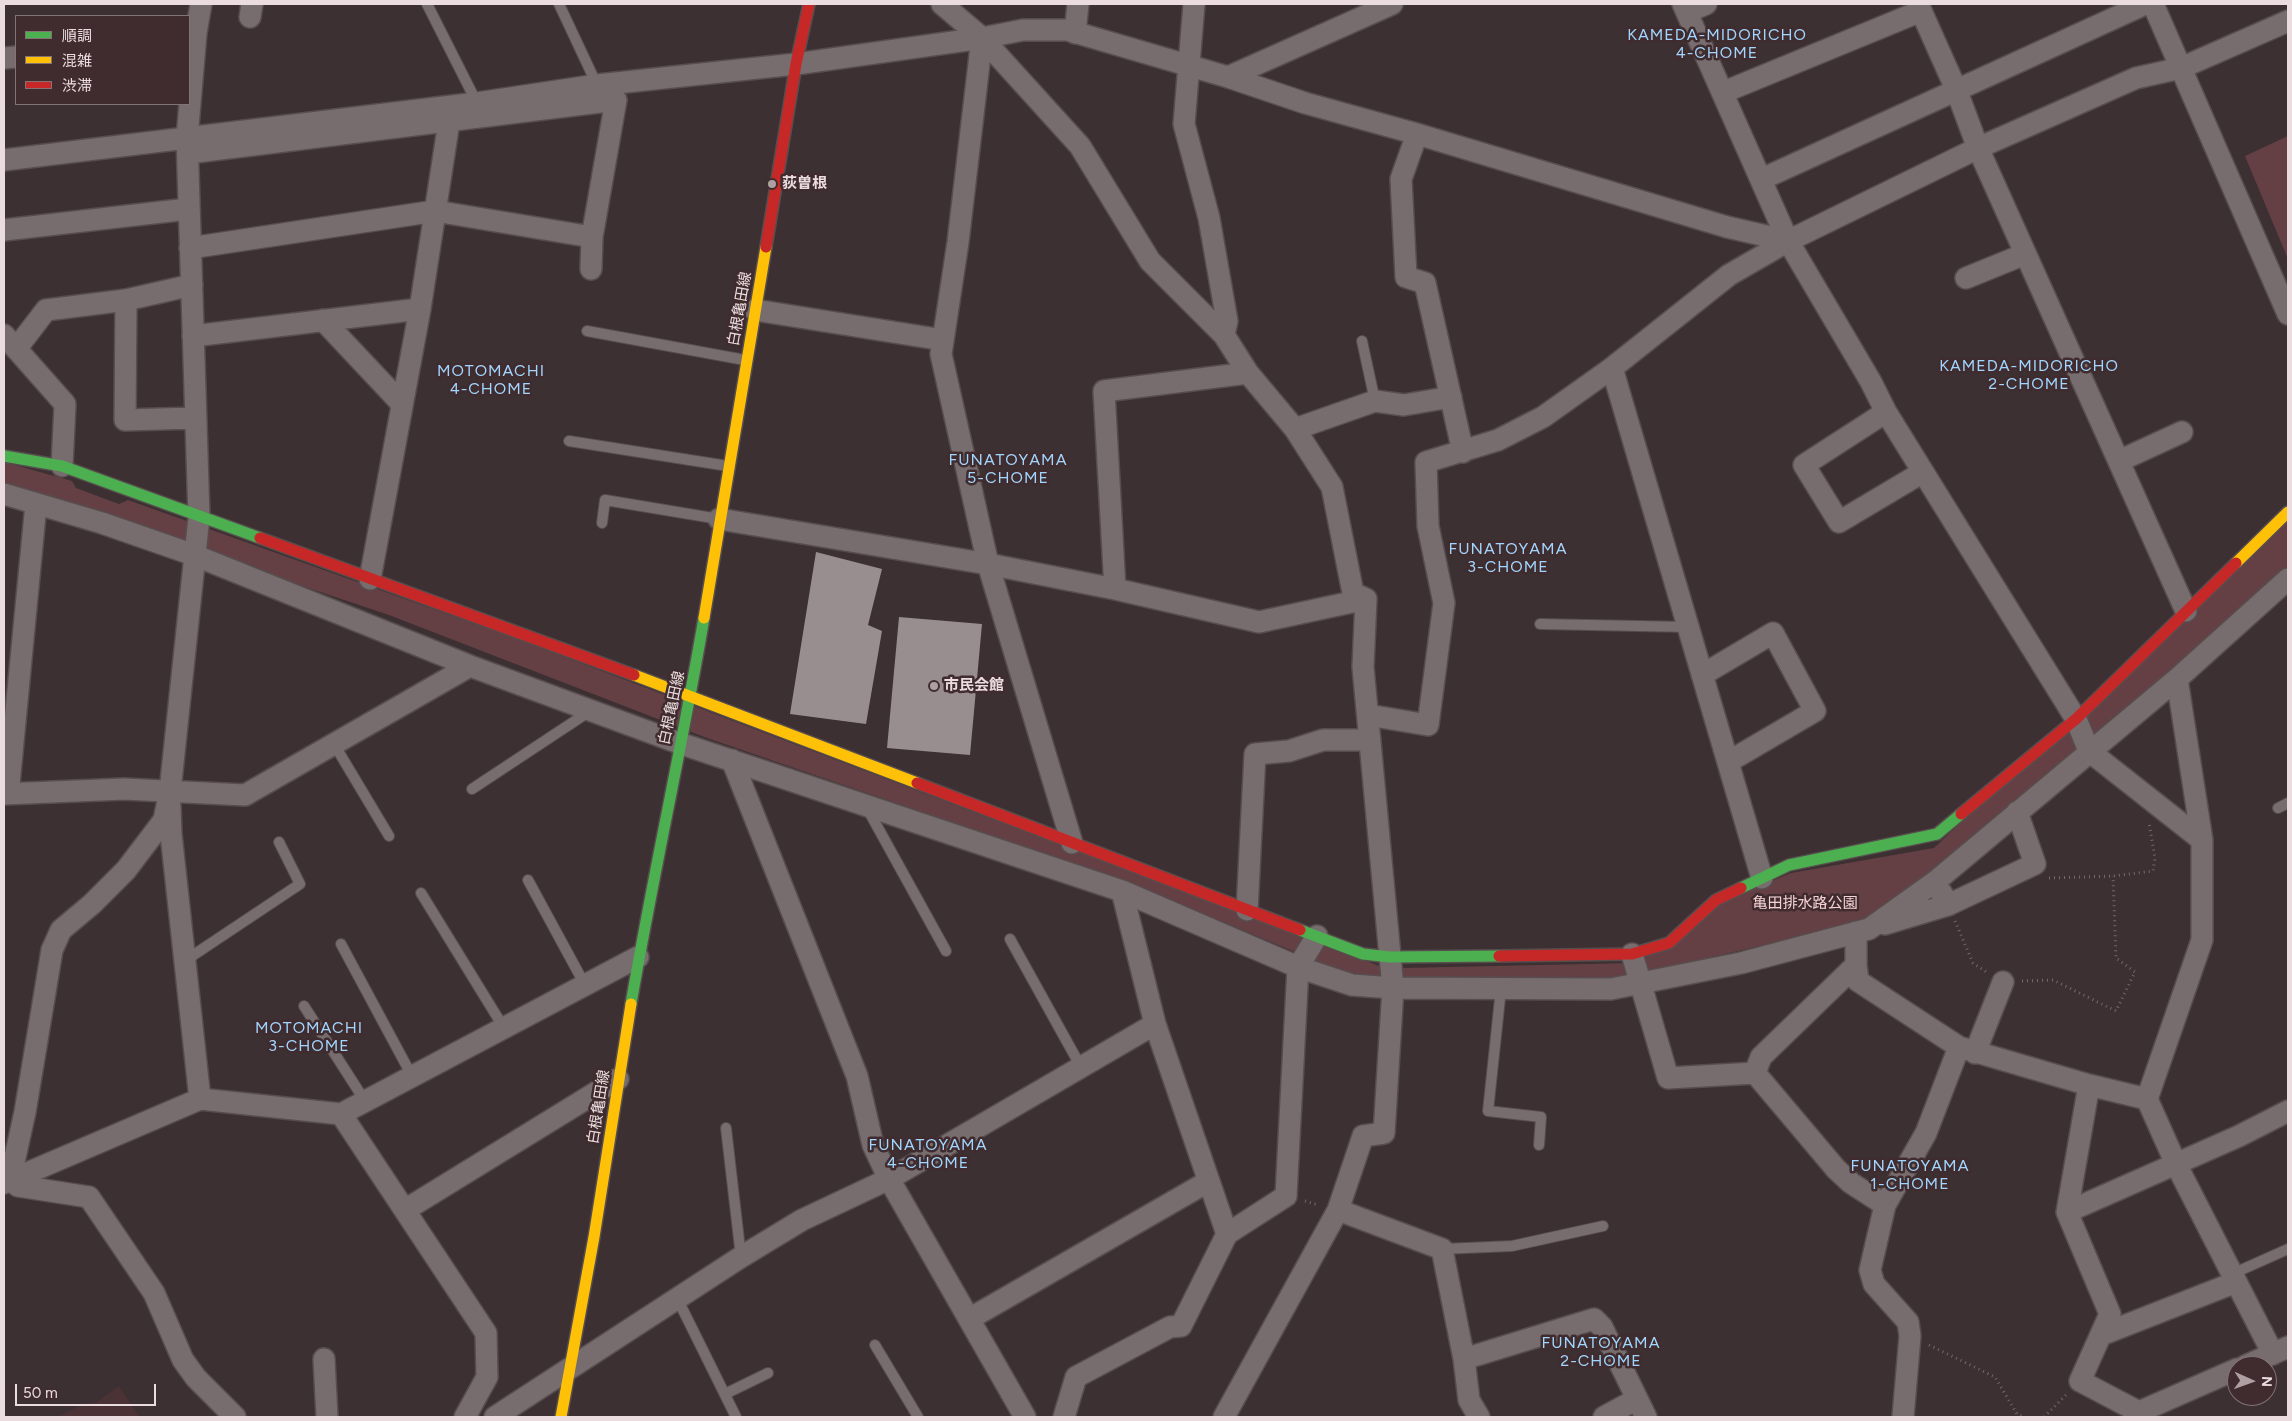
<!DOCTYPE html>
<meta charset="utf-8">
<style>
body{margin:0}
#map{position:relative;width:2292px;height:1421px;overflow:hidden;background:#3c3032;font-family:Figtree,"Noto Sans JP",sans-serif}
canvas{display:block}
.frame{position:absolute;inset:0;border:5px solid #ebdddf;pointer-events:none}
.legend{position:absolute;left:15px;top:15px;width:175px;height:90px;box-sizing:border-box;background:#402c2e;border:1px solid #847375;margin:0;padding:6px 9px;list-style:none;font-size:15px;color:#ebdddf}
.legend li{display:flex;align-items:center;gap:10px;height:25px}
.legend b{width:25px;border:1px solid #847375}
.north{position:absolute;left:2227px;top:1356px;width:50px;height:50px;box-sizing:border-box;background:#402c2e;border:1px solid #847375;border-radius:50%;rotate:92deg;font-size:14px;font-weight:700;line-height:20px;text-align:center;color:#ebdddf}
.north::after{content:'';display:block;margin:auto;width:18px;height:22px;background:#aea0a2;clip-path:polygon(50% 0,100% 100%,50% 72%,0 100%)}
.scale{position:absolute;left:15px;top:1384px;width:141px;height:22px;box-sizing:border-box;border:2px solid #ebdddf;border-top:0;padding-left:6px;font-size:15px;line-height:18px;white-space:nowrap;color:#ebdddf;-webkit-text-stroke:4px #402c2e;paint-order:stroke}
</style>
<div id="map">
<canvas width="2292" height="1421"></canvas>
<div class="frame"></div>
<ul class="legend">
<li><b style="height:6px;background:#4caf50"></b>順調</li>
<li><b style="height:6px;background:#ffc107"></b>混雑</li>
<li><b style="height:6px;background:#c62828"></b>渋滞</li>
</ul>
<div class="north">N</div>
<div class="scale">50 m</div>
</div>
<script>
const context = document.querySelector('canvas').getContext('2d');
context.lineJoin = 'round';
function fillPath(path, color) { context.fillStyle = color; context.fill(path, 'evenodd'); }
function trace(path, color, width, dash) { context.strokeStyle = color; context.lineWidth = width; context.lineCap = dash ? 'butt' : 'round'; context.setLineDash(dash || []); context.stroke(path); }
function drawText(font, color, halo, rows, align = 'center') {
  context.font = font + ' Figtree,"Noto Sans JP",sans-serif'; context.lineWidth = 5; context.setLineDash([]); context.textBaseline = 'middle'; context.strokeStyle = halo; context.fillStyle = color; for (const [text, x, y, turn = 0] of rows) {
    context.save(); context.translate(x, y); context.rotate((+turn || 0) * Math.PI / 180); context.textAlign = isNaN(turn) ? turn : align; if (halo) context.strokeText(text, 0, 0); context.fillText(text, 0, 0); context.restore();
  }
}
const built = new Path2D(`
 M119,1386l20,31h-82l26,-13 14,-2z`);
const green = new Path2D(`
 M2288,136v123l-43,-103z
 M4,462l68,19 4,7 43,16 9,-4 392,140 862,327 9,8 -38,1 -224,-93 -422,-145 -318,-123 -385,-129z
 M2288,514v55l-112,107 -250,204 -73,45 -243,55h-207v-12l231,-5 87,-60 70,-30 143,-25z`);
const building = new Path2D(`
 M816,552l66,17 -14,56 14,6 -16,93 -76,-10z
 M899,617l83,7 -12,131 -83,-7z`);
const path = new Path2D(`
 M2049,878l64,-2 40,-5 2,-13 -6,-35
 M1955,921l18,42 15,10
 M2022,981l31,-1 63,31 19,-39 -19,-14 -3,-82
 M1305,1201l13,4
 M1929,1345l66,32 22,37 7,3
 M2044,1417l23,-23`);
const lane = new Path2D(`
 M427,4l50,99
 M559,4l38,81
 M587,331l158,29
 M1362,341l13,60
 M569,441l159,25
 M602,523l3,-23 114,19
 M1540,624l148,3
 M334,744l55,92
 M472,789l118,-78
 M867,808l79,143
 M2278,808l10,-5
 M528,880l57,105
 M421,893l83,135
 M1010,939l71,128
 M341,944l71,132
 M186,960l114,-76 -21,-42
 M1501,989l-13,122 53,6 -2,28
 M304,1006l61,95
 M726,1128l15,129
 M1442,1249l70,-3 91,-20
 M2232,1274l56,-25
 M677,1298l59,119
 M875,1345l43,72
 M725,1394l43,-21`);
const street = new Path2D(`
 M942,4l40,34 98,108 70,115 74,74 24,38 47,56 37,58 21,106 13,6 -3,68 30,321 -9,145 -21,3 -25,74 -114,207
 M1194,4l-10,120 25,94 18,103 -3,14
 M1683,4l105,237 83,141 15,30 190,307 13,32 113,89
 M1918,4l38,85 22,59 208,463
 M2153,4l135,310
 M1687,12l19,-8
 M250,17l2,-13
 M1075,33l3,-29
 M982,38l-24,204 -17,112 47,210 84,279
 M4,58l12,-1
 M1228,77l164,-73
 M1724,92l197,-81
 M1417,134l-16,45 5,98 19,6 38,169
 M188,153l428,-53 -24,137 -1,32
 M4,160l473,-57 120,-18 199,-21 186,-26 41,-8h44l161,47 77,26 112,31 310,93 61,14
 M1762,179l383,-175
 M4,230l184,-21
 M190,248l245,-37 157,26
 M1966,278l59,-24
 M126,300l-1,120 70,-2
 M755,310l188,30
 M323,320l79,84
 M4,335l61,69 -3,62
 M193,336l227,-27
 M16,349l30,-39 80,-10 66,-15
 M1612,368l150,510
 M1886,412l-82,53 35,57 84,-50
 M1295,429l80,-28 29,4 47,-8
 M2119,461l63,-29
 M4,494l98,29 92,32 276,111 209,77 443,148 176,76 54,18 41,3 218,1 130,-26 128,-34 67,-48 241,-202 111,-100
 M719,519l269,45 127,25 -11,-198 144,-18
 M370,579l50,-270 29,-187
 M1115,589l144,33 107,-23
 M1702,675l71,-42 42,78 -87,51
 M2177,679l25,161v100l-55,159 29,65 97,190
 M1368,715l60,10 16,-122 -16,-77 -2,-64 72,-22 45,-23 69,-49 117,-93 59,-34 190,-93 158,-70 45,-10 107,-47
 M732,760l125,316 16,69 16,34 136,238
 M4,794l120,-5 121,6 225,-129
 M8,794l28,-290
 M170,806l1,28 29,265
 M1122,891l33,133 72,210
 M1948,905l87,-41 -18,-52
 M1247,910l8,-156 34,-3 34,-11h47
 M1885,924l63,-19 -7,-13
 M1632,954l36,124 87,-5 6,-16 95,-92v-33
 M1856,965l2,16 101,66 130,38
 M1975,1053l28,-71
 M1755,1073l81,96 15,14 34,22
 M2147,1099l-58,-14 -22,127 43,102 -30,67 59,31 98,-43
 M341,1114l145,219 1,44 -22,40
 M10,1180l15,-68 27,-162 9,-20 31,-26 34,-34 38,-50 6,-29 29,-274 -12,-379 9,-105 5,-29
 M10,1180l8,6 71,11 65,96 29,67 13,18 39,39
 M4,1183l196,-84 141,15 297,-157
 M405,1210l213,-131
 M1338,1210l104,39 22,110 5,41 10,17
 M2067,1212l172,-76 49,-25
 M969,1319l240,-138
 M2101,1335l135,-53
 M324,1359l3,58
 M1464,1359l130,-40 8,8 44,90
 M2245,1366l43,-19
 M495,1417l246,-160 61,-37 87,-41 266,-155
 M1064,1417l12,-40 94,-50 11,-1 46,-92 59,-38 12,-229 19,-31
 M1604,1417l33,-18
 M1903,1417l7,-81 -2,-14 -34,-38 -4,-14 15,-65 41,-72 33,-86`);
const fast = new Path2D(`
 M4,456l58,10 198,72
 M1741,888l48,-23 148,-31 24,-20
 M1300,930l63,24 27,3 109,-1
 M631,1004c22,-129 51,-257 73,-386`);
const slow = new Path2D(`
 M2236,563l52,-51
 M704,618l62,-371
 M634,675l283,108
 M561,1417l33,-180 37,-233`);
const jam = new Path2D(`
 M766,247l30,-183 13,-60
 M260,538l374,137
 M917,783l383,147
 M1961,814l115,-95 160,-156
 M1499,956l133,-2 37,-11 47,-43 25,-12`);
const markers = [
 [772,184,5,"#aea0a2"],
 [934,686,5,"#aea0a2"]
];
const poiNames = [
 ["荻曽根",782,184],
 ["市民会館",944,686]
];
const streetNames = [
 ["白根亀田線",740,309,-80],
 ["白根亀田線",672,708,-78],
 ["白根亀田線",599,1107,-81]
];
const parkNames = [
 ["亀田排水路公園",1805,904]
];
const neighbourhoodNames = [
 ["KAMEDA-MIDORICHO",1717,35],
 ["4-CHOME",1717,53],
 ["KAMEDA-MIDORICHO",2029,366],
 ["2-CHOME",2029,384],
 ["MOTOMACHI",491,371],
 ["4-CHOME",491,389],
 ["FUNATOYAMA",1008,460],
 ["5-CHOME",1008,478],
 ["FUNATOYAMA",1508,549],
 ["3-CHOME",1508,567],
 ["MOTOMACHI",309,1028],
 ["3-CHOME",309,1046],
 ["FUNATOYAMA",928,1145],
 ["4-CHOME",928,1163],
 ["FUNATOYAMA",1910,1166],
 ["1-CHOME",1910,1184],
 ["FUNATOYAMA",1601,1343],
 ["2-CHOME",1601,1361]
];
fillPath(built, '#4b3235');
fillPath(green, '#644045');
fillPath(building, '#988e90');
trace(lane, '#574d4e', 12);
trace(street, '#574d4e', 24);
trace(fast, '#574d4e', 14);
trace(slow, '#574d4e', 14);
trace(jam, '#574d4e', 14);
trace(path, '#72696a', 3, [1, 4]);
trace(lane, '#776d6e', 10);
trace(street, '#776d6e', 21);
trace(fast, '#4caf50', 11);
trace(slow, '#ffc107', 11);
trace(jam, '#c62828', 11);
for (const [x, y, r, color] of markers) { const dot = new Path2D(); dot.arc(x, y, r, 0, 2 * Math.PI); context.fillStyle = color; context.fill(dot); trace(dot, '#402c2e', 2); }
drawText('bold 15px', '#ebdddf', '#402c2e', poiNames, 'left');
drawText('15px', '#ebdddf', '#402c2e', streetNames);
drawText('15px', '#f5d2d6', '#402c2e', parkNames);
context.letterSpacing = '1px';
drawText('16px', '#a0d6ff', '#402c2e', neighbourhoodNames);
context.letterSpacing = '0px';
</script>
